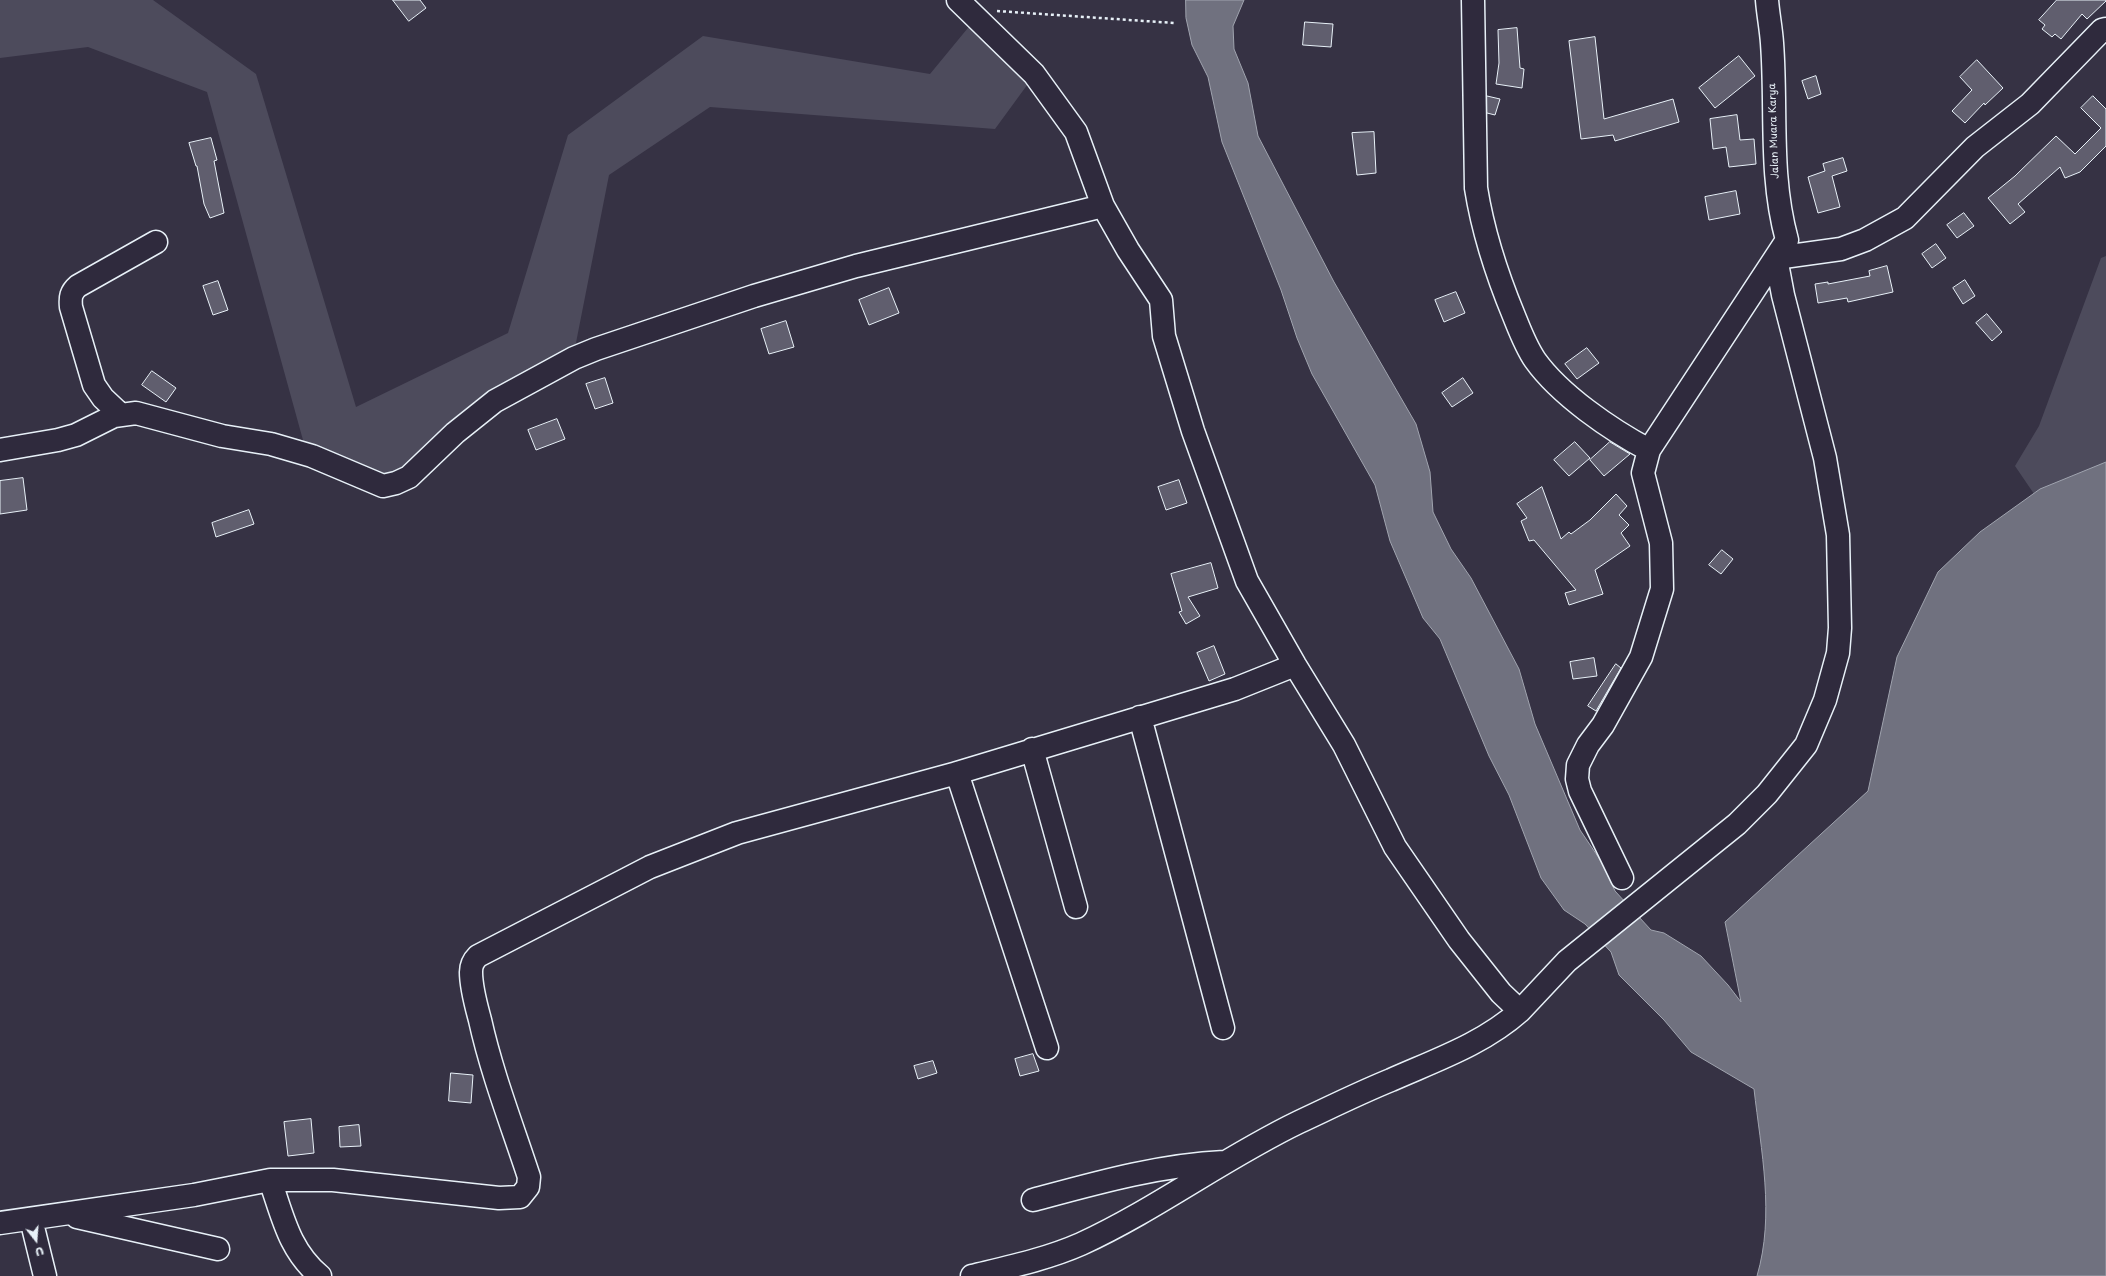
<!DOCTYPE html>
<style>
body{margin:0}
#map{position:relative;width:2106px;height:1276px;overflow:hidden;background:#363244;font-family:"Playpen Sans",sans-serif}
canvas{display:block}
.north{position:absolute;left:16px;top:1220px;width:40px;height:40px;-webkit-text-stroke:3px #2f2a3d;paint-order:stroke;rotate:163deg;font-size:11px;font-weight:700;line-height:16px;text-align:center;color:#e8f1f8}
.north::after{content:'';display:block;margin:auto;width:14px;height:18px;background:#e8f1f8;clip-path:polygon(50% 0,100% 100%,50% 72%,0 100%)}
</style>
<div id="map">
<canvas width="2106" height="1276"></canvas>
<div class="north">U</div>
</div>
<script>
const context = document.querySelector('canvas').getContext('2d');
context.lineJoin = 'round';
function fillPath(path, color) { context.fillStyle = color; context.fill(path, 'evenodd'); }
function trace(path, color, width, dash) { context.strokeStyle = color; context.lineWidth = width; context.lineCap = dash ? 'butt' : 'round'; context.setLineDash(dash || []); context.stroke(path); }
function drawText(font, color, halo, rows, align = 'center') {
  context.font = font + ' "Playpen Sans",sans-serif'; context.lineWidth = 3; context.setLineDash([]); context.textBaseline = 'middle'; context.strokeStyle = halo; context.fillStyle = color; for (const [text, x, y, turn = 0] of rows) {
    context.save(); context.translate(x, y); context.rotate((+turn || 0) * Math.PI / 180); context.textAlign = isNaN(turn) ? turn : align; if (halo) context.strokeText(text, 0, 0); context.fillText(text, 0, 0); context.restore();
  }
}
const green = new Path2D(`
 M0,0h153l103,74 100,333 152,-74 60,-198 135,-99 227,38 42,-51 61,54 -38,52 -285,-22 -101,68 -36,183 -158,109 -27,11 -82,-27 -99,-359 -119,-45 -88,11z
 M2106,256v236l-61,18 -30,-44 24,-40 62,-168z`);
const water = new Path2D(`
 M1186,0h58l-11,26 1,23 14,34 10,53 76,146 82,142 14,48 3,40 18,37 20,29 48,91 16,55 45,106 23,34 12,27 36,39 13,3 37,23 27,29 13,17 -16,-80 143,-131 29,-134 41,-85 42,-40 60,-43 66,-27v814h-349c18,-61 4,-125 -3,-187l-63,-37 -27,-32 -45,-45 -8,-23 -26,-28 -21,-14 -23,-32 -32,-83 -20,-39 -49,-117 -17,-21 -33,-77 -15,-56 -63,-111 -15,-36 -16,-48 -59,-148 -14,-65 -16,-32 -6,-27z`);
const building = new Path2D(`
 M393,0h27l6,8 -17,13z
 M2057,0h49v1l-19,18 -5,-5 -21,25 -6,-5 -3,3 -10,-8 3,-4 -6,-5z
 M1305,22l28,2 -2,23 -28,-2z
 M1517,28l3,40 4,1 -2,19 -26,-4 3,-21 -1,-33z
 M1595,37l9,82 69,-20 6,23 -64,19 -2,-6 -32,4 -12,-98z
 M1739,56l16,20 -40,32 -16,-20z
 M1977,60l26,28 -18,17 -1,-2 -19,20 -13,-12 20,-21 -12,-13z
 M1816,76l5,18 -13,5 -6,-18z
 M1487,96l13,3 -5,16 -8,-2z
 M2093,96l13,13v37l-26,26 -15,6 -5,-11 -42,37 7,8 -15,12 -22,-26 27,-22 41,-40 19,18 26,-26 -20,-20z
 M1737,115l3,25 14,-1 2,25 -27,3 -3,-20 -13,2 -3,-30z
 M1374,132l2,41 -19,2 -5,-42z
 M211,138l6,22 -3,1 10,52 -14,5 -6,-14 -7,-38h-1l-7,-23z
 M1843,158l4,13 -15,5 8,31 -22,6 -10,-36 17,-6 -2,-7z
 M1736,191l4,23 -31,6 -4,-23z
 M1964,213l10,13 -17,12 -10,-13z
 M1936,244l10,14 -14,10 -10,-14z
 M1887,266l6,26 -45,10 -1,-4 -29,5 -3,-19 13,-2v2l42,-8 -1,-5z
 M1965,280l10,16 -12,8 -10,-16z
 M218,281l10,29 -15,5 -10,-29z
 M889,288l10,25 -30,12 -10,-25z
 M1456,292l9,21 -21,9 -9,-22z
 M1987,314l15,18 -10,9 -16,-18z
 M786,321l8,26 -25,7 -8,-25z
 M1587,348l12,15 -22,16 -12,-15z
 M152,371l24,17 -10,14 -24,-17z
 M605,378l8,25 -18,6 -9,-25z
 M1463,378l10,15 -21,14 -10,-14z
 M557,419l8,20 -29,11 -8,-20z
 M1575,442l15,16 -21,18 -15,-16z
 M1610,442l20,12 -26,22 -14,-16z
 M23,478l4,32 -27,4v-33z
 M1179,480l8,23 -21,7 -8,-23z
 M1542,487l19,52 8,-7 2,2 19,-14 26,-26 11,12 -8,9 10,10 -8,8 9,13 -35,24 8,24 -34,11 -4,-12 11,-3 -42,-50 -5,1 -8,-20 6,-3 -10,-14z
 M249,510l5,14 -38,13 -4,-14z
 M1722,550l11,9 -12,15 -12,-9z
 M1211,563l7,25 -30,9 12,19 -14,8 -7,-12 3,-1 -11,-37z
 M1214,646l11,28 -16,7 -12,-28z
 M1594,658l3,18 -24,3 -3,-17z
 M1616,664l5,4 -25,43 -8,-5z
 M1033,1054l6,17 -19,5 -5,-17z
 M933,1061l4,12 -19,6 -4,-13z
 M451,1073l22,2 -2,28 -22,-2z
 M311,1119l3,34 -26,3 -4,-34z
 M359,1125l2,21 -21,1 -1,-20z`);
const path = new Path2D(`
 M997,11l177,12`);
const minor = new Path2D(`
 M958,0l76,74 42,58 27,74 25,44 33,50 3,36 29,95 54,150 48,84 49,80 51,102 64,93 42,53 19,18c-37,33 -84,49 -129,69 -32,13 -62,28 -92,42 -75,36 -142,87 -218,122 -34,15 -72,23 -109,32
 M1473,0l3,188c7,44 21,87 38,128 6,15 12,31 21,44 25,35 76,70 114,90
 M1776,258l65,-9 24,-9 40,-22 70,-71 55,-43 72,-74 4,-1
 M120,414l-17,-16 -9,-13 -23,-78c-1,-10 0,-15 7,-21l78,-44
 M0,450l58,-10 18,-5 38,-19 22,-3 86,23 49,8 41,12 71,30 13,-3 13,-6 46,-44 40,-32 79,-43 22,-9 158,-53 102,-30 247,-60
 M1140,717l83,311
 M1032,749l44,158
 M957,773l90,275
 M1622,878l-42,-87 -3,-12 1,-14 10,-20 15,-20 38,-68 21,-68 -1,-46 -18,-70 6,-23 138,-210c-18,-65 -10,-131 -15,-197 -1,-15 -4,-29 -5,-43
 M1520,1011l47,-50 170,-137 30,-30 39,-49 19,-45 13,-47 2,-25 -2,-93 -13,-77 -42,-163 -7,-37
 M270,1180c13,37 19,70 50,96
 M1033,1200c63,-17 126,-35 191,-38
 M77,1217l141,32
 M31,1219l14,57
 M0,1223l194,-28 76,-15h63l166,18 21,-1 8,-10 1,-10c-17,-52 -37,-103 -49,-157 -4,-15 -9,-32 -9,-48 0,-7 2,-11 7,-16l172,-89 87,-34 220,-60 278,-84 60,-24`);
const streetNames = [
 ["Jalan Muara Karya",1774,131,-92]
];
fillPath(green, '#4d4b5c');
fillPath(water, '#70717f');
trace(water, '#a0a4af', 1);
fillPath(building, '#605e6e');
trace(building, '#e8f1f8', 1);
trace(minor, '#e8f1f8', 25);
trace(path, '#e8f1f8', 2.5, [3, 3]);
trace(minor, '#2f2a3d', 22);
drawText('10px', '#e8f1f8', '#2f2a3d', streetNames);
</script>
